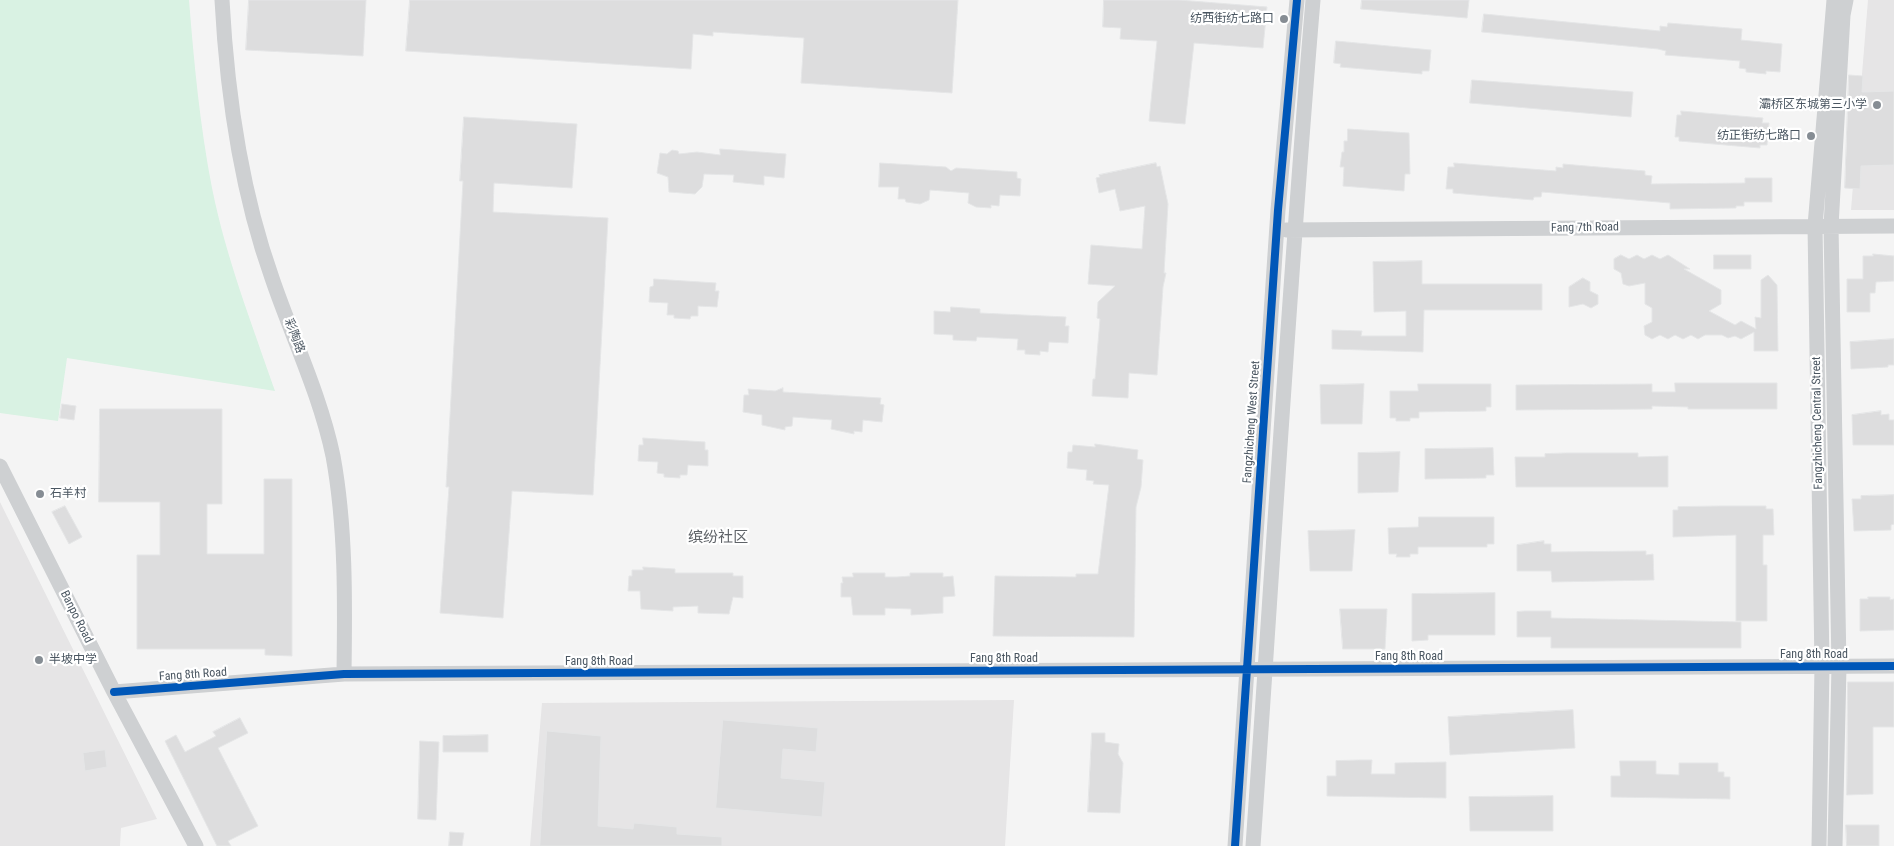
<!DOCTYPE html>
<meta charset="utf-8">
<style>
body{margin:0}
canvas{display:block;background:#f4f4f4}
</style>
<canvas width="1894" height="846"></canvas>
<script>
const context = document.querySelector('canvas').getContext('2d');
context.lineJoin = 'round';
function fillPath(path, color) { context.fillStyle = color; context.fill(path, 'evenodd'); }
function trace(path, color, width, dash) { context.strokeStyle = color; context.lineWidth = width; context.lineCap = dash ? 'butt' : 'round'; context.setLineDash(dash || []); context.stroke(path); }
function drawText(font, color, halo, rows, align = 'center') {
  context.font = font + ' "Roboto Condensed","Noto Sans SC",sans-serif'; context.lineWidth = 4.5; context.setLineDash([]); context.textBaseline = 'middle'; context.strokeStyle = halo; context.fillStyle = color; for (const [text, x, y, turn = 0] of rows) {
    context.save(); context.translate(x, y); context.rotate((+turn || 0) * Math.PI / 180); context.textAlign = isNaN(turn) ? turn : align; if (halo) context.strokeText(text, 0, 0); context.fillText(text, 0, 0); context.restore();
  }
}
const education = new Path2D(`
 M1868,0h26v210h-43z
 M0,502l157,317 -36,9 -1,18h-120z
 M1014,700l-9,146h-475l12,-143z`);
const green = new Path2D(`
 M0,0h189c5,63 11,126 23,188 14,70 40,136 63,203l-208,-33 -9,63 -58,-8z`);
const building = new Path2D(`
 M249,0h117l-3,56 -117,-6z
 M410,0h548l-6,93 -151,-10 3,-45 -91,-6v4l-20,-2 -2,35 -285,-18z
 M1104,0h75l88,7 -4,41 -69,-5 -9,81 -36,-3 8,-80 -37,-2 1,-11 -18,-1z
 M1362,0h107l-2,18 -106,-9z
 M1484,14l176,17v-5l7,1 1,-4 74,6 -1,11 41,4 -2,28 -14,-1v3l-20,-2v-3l-7,-1 1,-7 -75,-6 1,-4 -8,-2 -176,-17z
 M1336,41l95,9 -2,21h-7v3l-82,-7 1,-3 -7,-1z
 M1849,75l14,1 -1,16 32,-1v74l-33,1 -1,23 -15,-1z
 M1472,80l161,12 -2,25 -161,-14z
 M1681,111l82,7 -1,5h7l-2,22h-7v3l-81,-7v-4h-4l2,-22h4z
 M464,117l113,7 -5,64 -78,-5 -1,29 115,6 -15,277 -81,-4 -9,127 -63,-5 9,-126h-3l17,-306h-3z
 M1348,129l61,4 1,41h-5l-1,17 -61,-5 1,-19h-4l2,-15h2v-11h3z
 M720,149l66,5 -2,24 -20,-2v9l-31,-3 1,-7 -30,-1 -2,13 -7,7 -26,-2 -1,-15 -11,-4 3,-20 7,1 5,-4 6,1 1,3 18,-2 23,3z
 M880,163l66,4 5,4 5,-3 61,4v6l4,1 -1,17 -20,-1 -1,11 -8,-1v3l-15,-1 -8,-4 1,-10 -39,-3 -1,10 -9,4 -14,-2 -1,-3h-7l1,-12h-20z
 M1156,163l1,4 3,-1 8,38 -4,69h2l-3,14 -6,88 -28,-2 -1,25 -36,-2 1,-17h2l5,-60 -3,-1 1,-16 17,-16 -27,-2 3,-39 51,4 3,-43 -25,5 -5,-22 -16,4 -3,-15 4,-1 -1,-2z
 M1454,163l102,8v-4l7,1v-4l82,7v4l7,1 -1,8 94,-1v-5h27v24h-28v4h-8v2l-66,1v-6l-128,-11 -1,5h-7l-1,3 -80,-7v-4h-7l2,-22h6z
 M1873,254l21,2v25l-18,1 -1,11h-5v19h-23v-33h16v-23h10z
 M1621,255l8,4 8,-4 7,4 8,-4 8,4 8,-4 22,14h-6l37,21v14l-12,7 26,14 6,-4 15,8 -1,-12 6,1v-38l7,-5 9,10 1,66h-24v-19l-13,7 -6,-3 -7,2 -6,-3h-17l-7,4 -7,-4 -8,4 -8,-4 -7,4 -8,-4 -8,4 -7,-4 -1,-9 8,-4v-14l-7,-4v-21l-16,3 -6,-2 -2,-11 -7,-4v-10z
 M1714,255h37v14h-37z
 M1422,261v23h120v26h-118l-1,42 -91,-3v-19l30,1 -1,5h45v-25l-32,1 -1,-50z
 M1583,278l7,4v9l8,4v9l-7,4 -8,-4 -14,3v-20z
 M654,279l62,4 -1,8h4l-2,16 -19,-1v10h-7l-1,3 -16,-1v-3h-7l1,-12 -19,-1 1,-15 3,-1z
 M951,307l29,2v4l86,4 -1,9h4l-1,17 -19,-1 -1,10 -8,-1v4l-15,-1v-4h-8l1,-11 -41,-2 -1,4 -23,-1v-5l-19,-1v-23l16,1z
 M1894,339v26h-6v2l-37,2 -1,-27z
 M1675,383h102v26h-89v-2l-36,-1v3l-136,1v-25l136,-1v8h23z
 M1364,384l-2,40h-41l-1,-39z
 M1418,384h73v23h-5v4l-67,1v6h-9v3h-14v-3h-6v-27h28z
 M783,388v4l98,6 -1,6 4,1 -2,17 -19,-2 -1,12 -8,-1v3l-23,-5 1,-9 -39,-3 -1,9 -7,1v3l-23,-5v-10l-19,-3 1,-17h5l-1,-6 27,2z
 M62,404l14,2 -2,14 -14,-2z
 M100,409h122v95h-15v50h57v-75h28v177l-27,-1v-6h-128v-94h23v-53h-61z
 M1881,411v4l8,-1v6h5v25h-41l-1,-30z
 M643,438l62,4v8h3v16l-20,-1 -1,10h-7v3l-16,-1v-3l-7,-1 1,-11 -20,-1 1,-16h4z
 M1095,444l43,6 -1,9 6,1 -2,27 -5,20 -2,130 -141,-1 2,-60 81,1v-3h22l11,-89 -16,-1 1,-3 -8,-1 1,-10 -20,-2 1,-16h4l1,-7 22,2z
 M1493,448l1,27h-8v3l-61,1v-30z
 M1400,452l-2,40 -40,1v-40z
 M1566,453h72v4l30,-1v31h-152l-1,-30h30v-3z
 M1894,495v29l-3,1v5l-37,1 -2,-32h9v-3z
 M65,506l17,31 -13,7 -17,-32z
 M1719,506h47v3h7l1,26h-11v30h4v56h-31v-86l-63,2v-27h5v-3z
 M1419,517h75v27h-7v3h-69v7h-8v3h-14l1,-3h-8l-1,-26 30,-1z
 M1355,530l-3,41h-42l-2,-40z
 M1544,541v3h7v8l95,-1v4l7,-1 1,26 -102,2 -1,-11h-34v-26z
 M643,567l32,2v4h58v3h10v22l-10,-1 -4,17 -31,-1v-7l-25,1v4l-32,-2 -1,-18h-12l1,-15h3v-6h11z
 M853,573h32v4h12l13,-1v-3h33v4l10,-1 2,20 -12,1v16l-32,2v-6l-26,-1v7h-32l-2,-18h-10v-14h2l-1,-6h11z
 M1495,593v42h-67v5l-16,1v-47z
 M1868,597h22v3l4,-1v31l-34,1v-32h8z
 M1340,609h47l-2,40h-42z
 M1524,611h27v7l190,4v26h-190v-11h-34v-25z
 M1848,682h46v45h-21v67l-26,1z
 M1573,710l2,38 -125,7 -2,-38z
 M240,718l8,15 -30,15 40,78 -30,15 3,5h-14l-52,-105 11,-6 9,17 31,-16 -3,-4z
 M723,720l95,8 -2,24 -33,-3 -2,29 44,4 -3,35 -106,-9z
 M547,731l54,5 -3,90 35,3 1,-6 43,4v7l45,3v9h-182z
 M1092,733h13v9l14,2 -1,10 5,9 -3,50 -32,-1z
 M488,735v17h-45v-16z
 M420,741l19,1 -3,78 -18,-1z
 M105,750l2,17 -22,4 -2,-18z
 M1359,760h13l-1,14h24v-11l51,-1v36l-119,-2v-20h9v-15z
 M1620,761h36v13l23,1v-12h39v9h6v5h6v22l-119,-2v-21h9z
 M1553,796v35h-83l-1,-34z
 M1846,825h33v21h-32z
 M450,832l14,1 -2,13h-13z`);
const tertiary = new Path2D(`
 M222,0c5,94 18,188 50,278 20,59 48,116 61,178 13,71 12,146 11,218
 M1286,230l608,-4
 M0,466l114,226 82,154
 M114,692l230,-18 1550,-8
 M1235,846l43,-636 19,-210
 M1253,846c20,-282 36,-564 60,-846
 M1819,846l3,-180 -7,-440 19,-226
 M1835,846l4,-180 -8,-440 12,-211 3,-15`);
const cycleway = new Path2D(`
 M114,692l230,-18 1550,-8
 M1235,846l43,-636 19,-210`);
const markers = [
 [1284,19,5,"#868d94"],
 [1877,105,5,"#868d94"],
 [1811,136,5,"#868d94"],
 [40,494,5,"#868d94"],
 [39,660,5,"#868d94"]
];
const poiNames = [
 ["纺西街纺七路口",1274,19],
 ["灞桥区东城第三小学",1867,105],
 ["纺正街纺七路口",1801,136],
 ["石羊村",50,494,"left"],
 ["半坡中学",49,660,"left"]
];
const streetNames = [
 ["Fang 7th Road",1585,228,-1],
 ["彩陶路",294,336,69],
 ["Fangzhicheng West Street",1252,422,-86],
 ["Fangzhicheng Central Street",1818,423,-91],
 ["Banpo Road",76,617,63],
 ["Fang 8th Road",1814,655],
 ["Fang 8th Road",1409,657],
 ["Fang 8th Road",1004,659],
 ["Fang 8th Road",599,662],
 ["Fang 8th Road",193,675,-4]
];
const quarterNames = [
 ["缤纷社区",718,538]
];
fillPath(education, '#e6e5e6');
fillPath(green, '#d9f2e3');
fillPath(building, '#ddddde');
trace(building, '#e5e6e7', 1);
trace(tertiary, '#ced0d2', 15);
trace(cycleway, '#0057b8', 8);
for (const [x, y, r, color] of markers) { const dot = new Path2D(); dot.arc(x, y, r, 0, 2 * Math.PI); context.fillStyle = color; context.fill(dot); trace(dot, '#fff', 2); }
drawText('12px', '#4a5661', '#fff', poiNames, 'right');
drawText('12px', '#4a5661', '#fff', streetNames);
drawText('15px', '#5f6368', '#fff', quarterNames);
</script>
